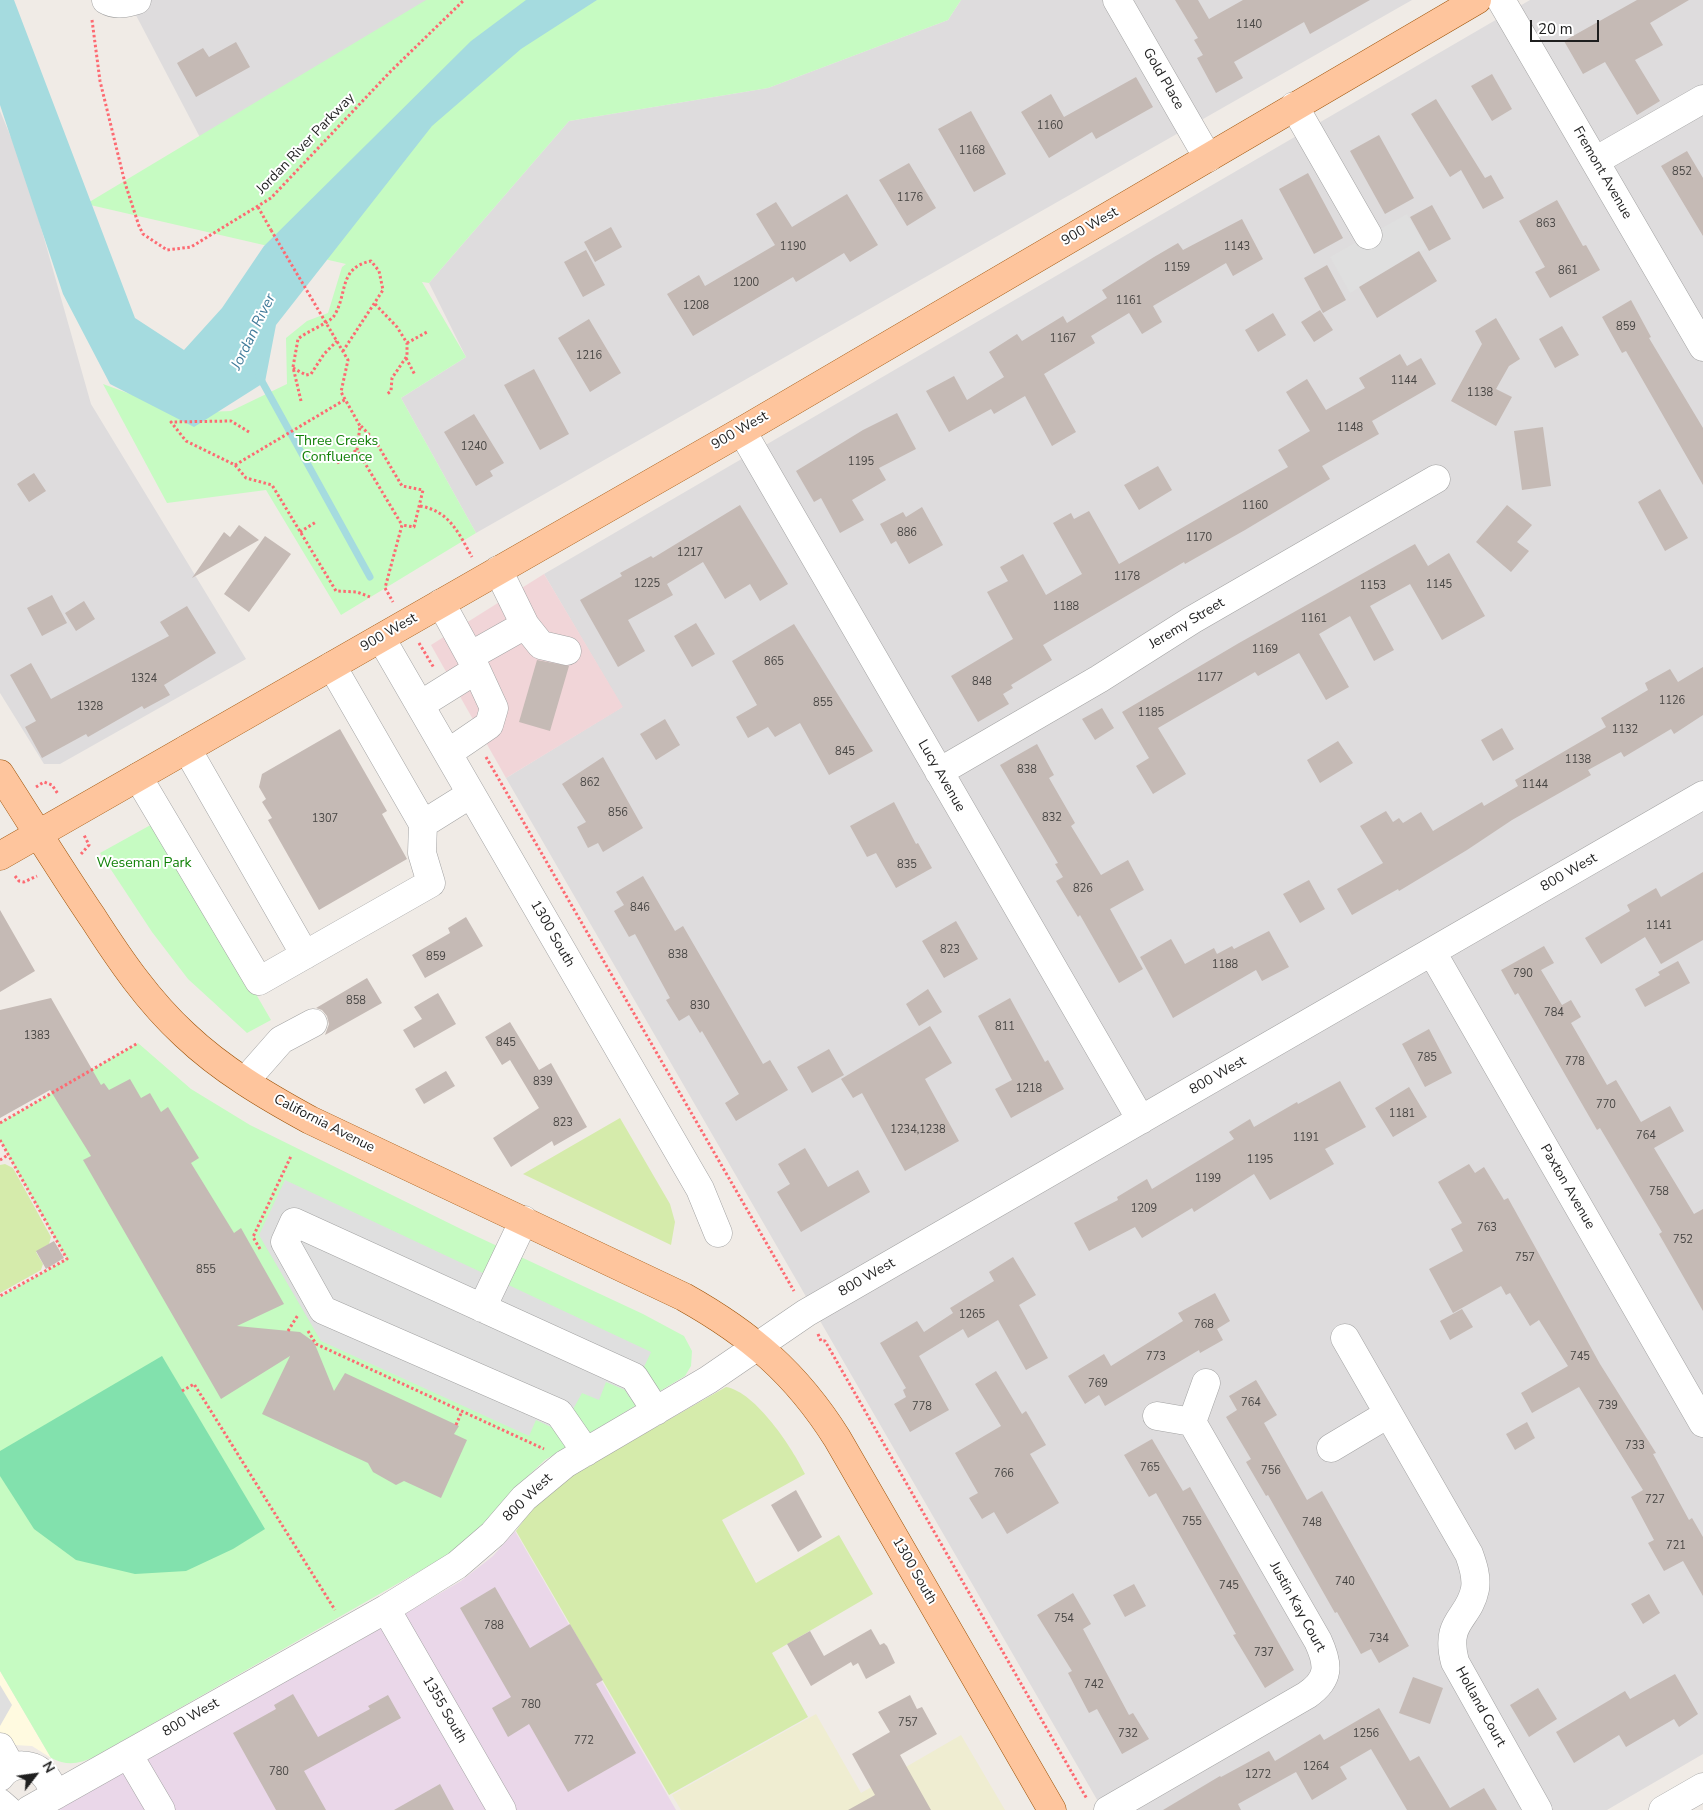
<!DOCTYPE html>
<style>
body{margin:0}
#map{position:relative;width:1703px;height:1810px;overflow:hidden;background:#f0ebe6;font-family:"Nunito Sans",sans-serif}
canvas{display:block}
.north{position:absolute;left:10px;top:1750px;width:50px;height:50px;-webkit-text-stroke:4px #fff;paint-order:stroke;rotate:60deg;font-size:14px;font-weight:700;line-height:20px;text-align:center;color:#1f1f1f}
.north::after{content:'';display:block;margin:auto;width:18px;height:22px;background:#1f1f1f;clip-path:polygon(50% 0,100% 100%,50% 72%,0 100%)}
.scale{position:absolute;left:1530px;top:20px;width:69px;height:22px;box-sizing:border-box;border:2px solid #1f1f1f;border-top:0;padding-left:6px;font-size:15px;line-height:18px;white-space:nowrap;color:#1f1f1f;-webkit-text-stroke:4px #fff;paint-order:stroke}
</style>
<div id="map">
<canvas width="1703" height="1810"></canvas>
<div class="north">N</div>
<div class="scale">20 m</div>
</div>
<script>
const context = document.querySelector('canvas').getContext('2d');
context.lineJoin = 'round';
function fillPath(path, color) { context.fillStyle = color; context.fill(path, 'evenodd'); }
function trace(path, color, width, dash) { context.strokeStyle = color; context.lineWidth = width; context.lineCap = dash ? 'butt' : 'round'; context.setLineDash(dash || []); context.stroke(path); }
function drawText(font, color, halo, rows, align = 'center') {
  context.font = font + ' "Nunito Sans",sans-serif'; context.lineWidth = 4; context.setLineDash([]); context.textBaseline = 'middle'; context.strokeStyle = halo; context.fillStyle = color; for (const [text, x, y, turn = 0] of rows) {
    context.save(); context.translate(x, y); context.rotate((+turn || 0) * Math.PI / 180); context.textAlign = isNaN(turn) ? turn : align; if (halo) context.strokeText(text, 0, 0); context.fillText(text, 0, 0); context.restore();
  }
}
const residential = new Path2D(`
 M128,0h329l-241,168z
 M961,0h451l-936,533 -75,-135 65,-41 -37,-74 140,-162 199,-33 180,-68z
 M1530,0h173v1754l-96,56h-504l-597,-1032 116,-71 -78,-133z
 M0,111l25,60 66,233 155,255 -186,105h-16l-44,-71z`);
const commercial = new Path2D(`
 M544,574l79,133 -117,71 -75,-133z`);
const industrial = new Path2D(`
 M515,1531l161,279h-625l299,-164 111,-65 32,-25z`);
const education = new Path2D(`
 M0,1671l51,87 -19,-12 -18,-1 -14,6z`);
const farmland = new Path2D(`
 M816,1714l45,79 100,-58 44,75h-324l-9,-15z`);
const grass = new Path2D(`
 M620,1118l50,86 5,18 -4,23 -148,-71z
 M5,1164l8,4 38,69 -2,7 -13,8 7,12 -2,6 -41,23v-128z
 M726,1387c30,5 67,62 79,87l-83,46 34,63 83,-48 34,59 -101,59 36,64 -139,78 -153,-264 20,-28 31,-25z`);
const park = new Path2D(`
 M426,0h535l-13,20 -180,68 -199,33 -140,162 -7,-1 44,75 -65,41 75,135 -135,82 -75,-125 -99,13 -64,-119 79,29 49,-2 56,-27 -1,-46 21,-17 21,-8 14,-46 4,-3 -260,-60z
 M156,822l115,198 -24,13 -59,-54 -36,-47 -52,-79z
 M138,1043l53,46 59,36 213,105 180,84 41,22 8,15 -1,15 -6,10 -140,84 -33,31 -32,37 -27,24 -359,205c-15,7 -27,9 -43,1l-51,-87v-374l67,-38 -67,-119v-17z`);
const pitch = new Path2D(`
 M162,1356l103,173 -32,20 -47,22 -51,3 -59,-14 -42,-31 -34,-53v-25z`);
const parking = new Path2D(`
 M1407,214l20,34 -77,45 -20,-36z
 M285,1180l366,172 -8,17 9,15 -23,13 -4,-7 -19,-8 -7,18 -17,-7 -10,18 -19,17 -17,-8 -7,16 -208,-95 -62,-106z
 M0,1685l12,20 -12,21z`);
const water = new Path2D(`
 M0,0h14l121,318 49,32 38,-42 42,-62 207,-205 55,-41h71l-76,49 -89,77 -156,199 -11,57 -71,45 -84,-43 -47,-90 -63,-189z`);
const stream = new Path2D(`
 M259,376l111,201`);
const building = new Path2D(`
 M1175,0h23l11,19 34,-19h127l-60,34 -6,-12 -70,40 9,16 -27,15 -19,-35 6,-3 -9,-15 4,-2z
 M1637,0h52l-39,23 13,22 -28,15 25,41 -23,14 -32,-53 -22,12 -19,-33z
 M236,42l14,25 -54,30 -19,-34 26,-15 6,9z
 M1492,74l20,35 -20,12 -21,-35z
 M1136,77l17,30 -57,32 -4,-7 -43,26 -28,-46 30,-18 13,23z
 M1436,99l49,79 6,-3 13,23 -21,11 -22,-39 -11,7 -39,-63z
 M971,111l35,63 -32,18 -36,-63z
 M1379,135l35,63 -29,16 -35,-63z
 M1687,151l16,27v58l-42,-70z
 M909,163l27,45 -29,18 -28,-46z
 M1308,173l35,65 -29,16 -35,-65z
 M847,194l31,51 -28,17 -6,-9 -48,29 -3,-5 -100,59 -26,-42 32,-19 6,11 70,-41 -19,-31 20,-12 16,25z
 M1557,200l26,46 3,-1 14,25 -50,28 -15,-26 10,-5 -26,-46z
 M1432,205l19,34 -22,12 -19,-34z
 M1242,219l21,40 -30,17 -7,-13 -73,43 9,16 -20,12 -13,-21 -38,23 4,7 -51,31 32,58 -24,14 -27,-50 -31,18 -3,-5 -42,23 -23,-41 28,-15 13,24 37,-23 -15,-25 28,-18 5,7 41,-25 4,7 40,-25 -5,-8 52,-33 24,-14 5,7z
 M611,227l11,20 -27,15 -11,-20z
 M586,250l19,35 -22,12 -19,-35z
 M1419,251l18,30 -60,37 -18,-31z
 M1327,265l19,35 -23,13 -19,-35z
 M1631,300l20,37 -2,1 54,90v57l-77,-134 -4,2 -20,-36z
 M1320,310l13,20 -19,12 -13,-20z
 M1273,313l13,22 -28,17 -13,-22z
 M1496,318l24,41 -11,7 -13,23 16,8 -16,29 -45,-25 31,-57 -7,-13z
 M589,319l32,54 -31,19 -32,-54z
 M1562,326l17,29 -24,13 -16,-29z
 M1400,354l7,12 14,-8 15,26 -64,37 7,13 -57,32 8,13 -85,51 -60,34 -1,-2 -141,83 9,15 -41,25 2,3 -10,6 6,10 -31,18 -27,-46 62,-37 -26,-47 21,-11 -8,-14 23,-13 23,41 36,-21 -29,-51 18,-10 3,6 15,-8 30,53 169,-97 -10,-17 32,-19 -24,-39 21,-13 19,31 39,-22 -6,-10z
 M534,369l35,65 -29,16 -36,-65z
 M897,413l19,36 -37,19 7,12 -34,20 12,20 -24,13 -19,-35 -7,4 -18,-31 67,-41z
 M474,414l30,49 -14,8 3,5 -17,10 -32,-54z
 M1543,427l8,59 -29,4 -8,-59z
 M1158,466l14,24 -33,20 -15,-25z
 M34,473l12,18 -17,11 -12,-18z
 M1660,489l28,49 -23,13 -27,-49z
 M740,505l48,79 -28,17 -10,-17 -25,15 -22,-37 -36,22 6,11 -45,25 17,31 -27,16 -38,-67 42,-24 -2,-3 31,-17 2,2z
 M1507,505l25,20 -15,17 12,9 -18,21 -35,-30z
 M922,507l21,38 -34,19 -13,-23 -5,3 -11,-20 23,-12 3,5z
 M239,525l20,15 -67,38 32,-46 6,5z
 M265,536l26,18 -42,58 -25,-18z
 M1415,544l13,22 21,-13 36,63 -43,24 -32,-56 -40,22 24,44 -20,11 -24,-45 -31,18 30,53 -23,13 -27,-47 -41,23 -3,-4 -97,56 28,46 -33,20 -17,-28 13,-8 -27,-46 117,-69z
 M52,595l15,28 -25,13 -15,-28z
 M84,601l11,18 -19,12 -11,-18z
 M187,606l29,47 -52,32 6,10 -26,14 -2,-3 -54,31 -2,-3 -44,24 -17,-31 11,-6 -26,-46 21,-12 20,36 118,-63 -9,-14z
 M696,623l19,31 -23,13 -18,-31z
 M794,624l79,127 -44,24 -29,-52 -25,14 -7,-10 -20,11 -12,-21 21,-12 -25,-44z
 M537,660l32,6 -19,65 -31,-9z
 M1703,667v48l-29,19 -3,-5 -47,28 -3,-5 -33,18 3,5 -79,45 -45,30 -68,41 -1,-2 -46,26 -15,-26 46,-26 -23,-37 26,-15 7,11 6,-4 4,5 18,-11 12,19 49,-29 2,4 34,-20 -3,-6 91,-53 -5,-9 47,-28 -3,-7 25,-14 8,13z
 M1102,708l12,20 -19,12 -13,-21z
 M665,719l15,26 -24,15 -16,-26z
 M1502,728l12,21 -21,12 -12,-21z
 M340,729l47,82 -5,3 25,45 -88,51 -51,-90 4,-2 -10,-16 4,-3 -7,-12 3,-13z
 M1338,741l15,22 -33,20 -13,-23z
 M1037,744l17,31 -5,3 26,45 -4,3 30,49 27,-15 16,30 -34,19 33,60 -24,14 -39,-68 -2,2 -22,-36 7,-4 -8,-13 3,-1 -58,-98z
 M603,757l40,71 -40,24 -5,-9 -10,5 -11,-21 9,-5 -24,-38z
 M894,802l22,42 2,-1 14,25 -36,20 -20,-35 -9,4 -17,-31z
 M1703,872v68l-42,24 -16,-27 -44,27 -16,-26 45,-27 -3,-6 29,-17 5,9z
 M643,876l32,55 8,-5 80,138 7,-4 18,30 -52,31 -11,-18 14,-9 -37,-63 -2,2 -11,-18 -10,6 -13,-21 4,-2 -35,-64 -6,3 -15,-26 10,-6 -8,-13z
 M1309,880l16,29 -25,14 -17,-29z
 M0,910l35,61 -35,21z
 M466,917l17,29 -58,32 -13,-23 38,-22 -2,-5z
 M956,921l22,38 -34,19 -22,-37z
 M1269,931l20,36 -27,14 -6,-11 -83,48 -33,-61 31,-18 14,25 29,-16 3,6 15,-8 2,3z
 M1544,946l10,17 -13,7 21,35 9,-5 10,17 -10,6 36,62 9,-5 25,42 29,-16 14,25 -30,17 40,66 9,-5v102l-44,-77 3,-2 -62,-104 -3,2 -79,-137 -3,2 -14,-25z
 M1678,961l12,22 -45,24 -10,-18 25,-14 -2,-3z
 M367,978l15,25 -57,32 4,-11 -2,-8 -5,-6 -6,-2z
 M928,989l14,23 -23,14 -13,-22z
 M438,993l18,31 -42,24 -11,-18 19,-11 -8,-12z
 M51,998l50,87 3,-2 5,7 21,-11 11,19 9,-5 11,19 7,-5 31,51 -8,5 43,70 7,-5 43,76 -47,22 63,6 14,10 20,49 11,-18 114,53 -5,8 13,6 -26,58 -37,-17 -8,4 -23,-13 -5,-9 -106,-49 28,-58 -69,43 -138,-239 8,-4 -41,-66 -50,28v-108z
 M1010,998l35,64 3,-2 16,29 -53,29 -16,-29 17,-9 -34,-64z
 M510,1022l29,48 12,-7 36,64 -33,19 -2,-5 -41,26 -18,-29 46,-30 -29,-48 -8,5 -17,-28z
 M930,1026l22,37 -27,16 34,62 -54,30 -43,-78 -9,5 -12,-19z
 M1429,1029l23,44 -27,14 -23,-43z
 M829,1049l15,26 -32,18 -15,-26z
 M446,1071l9,15 -31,18 -9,-15z
 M1340,1081l26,46 -41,22 9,15 -64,36 -16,-26 -60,38 -2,-4 -50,30 -7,-11 -46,24 -15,-28 44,-23 -1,-3 30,-18 5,10 82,-50 -5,-7 21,-13 4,8 43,-25 1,2z
 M1409,1087l18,30 -34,20 -18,-29z
 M805,1148l23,39 30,-17 12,22 -69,40 -24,-40 13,-8 -12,-20z
 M1469,1164l6,9 9,-6 20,33 4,-2 92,166 56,89 -3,1 36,66 3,-2 11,19v59l-20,-35 -19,10 -16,-28 6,-3 -23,-43 12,-7 -64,-103 -47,26 -11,-20 47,-27 -29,-46 -9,6 -20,-33 -4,2 -5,-9 -48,27 -24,-44 34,-18 -12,-22 11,-6 -24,-41z
 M54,1241l10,17 -18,11 -10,-18z
 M1013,1257l23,38 -17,10 29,53 -22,12 -28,-50 -30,18 -5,-9 -44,27 30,54 -39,22 -16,-28 12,-7 -3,-7 3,-2 -26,-45 37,-22 7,11 29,-19 -3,-5 44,-27 -5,-9z
 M1215,1293l15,28 -13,8 6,11 -23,13 -1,-3 -94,56 -6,-11 -14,9 -17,-28 36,-22 7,12 72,-45 -5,-8z
 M1462,1309l11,18 -23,13 -10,-19z
 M996,1371l26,43 4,-3 20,34 -16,9 29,49 -52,31 -13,-22 -12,7 -13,-21 9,-5 -23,-40 46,-27 -26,-42z
 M1256,1380l21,35 -13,8 43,77 15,-9 87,155 -30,17 -8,-14 -10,5 -24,-42 -2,1 -67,-118 -2,1 -20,-34 5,-3 -25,-42 11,-7 -8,-14z
 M1527,1422l8,16 -20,12 -9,-16z
 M1152,1439l31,52 7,-4 104,183 -29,18 -32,-53 3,-1 -80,-141 -7,4 -25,-42z
 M796,1490l26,47 -24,15 -27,-47z
 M1134,1584l12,22 -21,11 -12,-22z
 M495,1587l35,61 40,-24 33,56 -7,4 40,69 -68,39 -39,-68 -21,13 -16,-29 19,-11 -51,-89z
 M1073,1593l18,31 -8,5 46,86 4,-2 16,26 -27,15 -25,-45 -8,4 -21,-40 4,-2 -35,-56z
 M1649,1594l11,19 -17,11 -12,-20z
 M871,1629l9,16 4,-2 3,3 8,17 -29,16 -8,-16 -5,3 -2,-4 -40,24 -24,-42 23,-13 14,25z
 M1675,1674l23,40 -19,13 -5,-8 -48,28 -7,-12 -45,28 -18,-31 69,-41 5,8z
 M1413,1677l30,11 -13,36 -31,-11z
 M1538,1688l19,31 -28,18 -19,-32z
 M293,1694l25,43 52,-28 -2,-3 20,-11 13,23 -97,53 22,39h-50l-43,-77 43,-24 -2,-4z
 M910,1695l7,14 5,-2 15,27 -37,21 31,55h-83l27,-15 -23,-41 38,-22 -12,-20z
 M1379,1708l31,53 9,-5 31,52 34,-20 13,22h-90l-36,-61 -31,18 7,12 -35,21 -16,-28 -58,32 3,6h-78l57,-34 1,1 48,-26 6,10 45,-27 4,6z
 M440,1784l14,26h-60z`);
const path = new Path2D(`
 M92,20l8,61 25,102 14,43 4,8 24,16 24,-3 80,-49 119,-126 74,-72
 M258,207l13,23
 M375,304l22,23 10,16v13l-15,22 -1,13 -5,4
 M332,333l16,27 -7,32 19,34 -3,24 45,75 -17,63 8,14
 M407,343l20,-11
 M406,358l9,17
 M293,368l13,7 5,-1 13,-20 13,-13
 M301,401l-8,-34 5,-28c9,-8 30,-15 36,-23 14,-22 4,-48 37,-55l8,10 4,19 -40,61
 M361,426l15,16 26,44 21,4 -9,37 -12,-2
 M249,432l-18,-11 -60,1 15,19 49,24 11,13 26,7 64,106 21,1 13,5
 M337,463l20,-13
 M235,465l111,-66
 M420,506c30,5 39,28 52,51
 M300,532l16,-10
 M419,643l15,25
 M486,757l308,534
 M36,787l8,-5 8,3 6,9
 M81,854l8,-9 -5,-10
 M15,876l4,5 5,1 13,-6
 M0,1123l138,-80
 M0,1140l67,119 -67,37
 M0,1160l8,-5
 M260,1249l-7,-12 38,-81
 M288,1331l10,-16
 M308,1331l8,13 228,105
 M818,1334l3,7h4l262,458
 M182,1391l12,-7 141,226
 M456,1425l6,-14`);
const minor = new Path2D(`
 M106,0c10,6 21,3 31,0
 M1117,0l91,158
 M1501,0l202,347
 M1294,106l74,129
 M1595,161l108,-62
 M742,431l399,689
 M441,603l29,53 55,-31 -27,-55
 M525,625l16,20 26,6
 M381,638l319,551 18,44
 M332,666l91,158
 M420,705l56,-35
 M187,749l118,206
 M448,753l41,-28 5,-17 -24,-52
 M939,772l160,-93 93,-59 244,-141
 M138,777l121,204 172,-98 -9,-30 1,-29 48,-30
 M1432,952l271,471
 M245,1081l36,-41 32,-17
 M482,1308l42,-88
 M1345,1338l124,216c4,11 8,23 6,35 -6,31 -31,31 -20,73l83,148
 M1192,1422l14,-39
 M1331,1448l57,-34
 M586,1452l-27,-39 -236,-103 -38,-68 9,-20 340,155 22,34
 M386,1609l116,201
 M0,1747l11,20
 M128,1754l33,56
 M0,1777c11,-16 34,-15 46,0 4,5 7,12 10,18
 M0,1803l8,7
 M29,1810l357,-201 71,-44 36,-31 31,-36 41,-34 143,-84 98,-67 897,-518
 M1108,1810l199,-115c23,-16 22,-30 11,-54l-126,-219 -35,-6
 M1663,1810l40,-23`);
const major = new Path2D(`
 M0,774c31,48 61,97 93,144 27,42 55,83 92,117 37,35 81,61 125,85l374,177c66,37 112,76 153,141l215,372
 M0,856l742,-425 735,-431`);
const pathBridge = new Path2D(`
 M271,230l61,103`);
const numberNames = [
 ["1140",1249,25],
 ["1160",1050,126],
 ["1168",972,151],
 ["852",1682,172],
 ["1176",910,198],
 ["863",1546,224],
 ["1190",793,247],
 ["1143",1237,247],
 ["1159",1177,268],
 ["861",1568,271],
 ["1200",746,283],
 ["1161",1129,301],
 ["1208",696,306],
 ["859",1626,327],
 ["1167",1063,339],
 ["1216",589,356],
 ["1144",1404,381],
 ["1138",1480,393],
 ["1148",1350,428],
 ["1240",474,447],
 ["1195",861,462],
 ["1160",1255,506],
 ["886",907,533],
 ["1170",1199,538],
 ["1217",690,553],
 ["1178",1127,577],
 ["1225",647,584],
 ["1145",1439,585],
 ["1153",1373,586],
 ["1188",1066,607],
 ["1161",1314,619],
 ["1169",1265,650],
 ["865",774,662],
 ["1177",1210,678],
 ["1324",144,679],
 ["848",982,682],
 ["1126",1672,701],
 ["855",823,703],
 ["1328",90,707],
 ["1185",1151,713],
 ["1132",1625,730],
 ["845",845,752],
 ["1138",1578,760],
 ["838",1027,770],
 ["862",590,783],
 ["1144",1535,785],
 ["856",618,813],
 ["832",1052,818],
 ["1307",325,819],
 ["835",907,865],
 ["826",1083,889],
 ["846",640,908],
 ["1141",1659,926],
 ["823",950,950],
 ["838",678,955],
 ["859",436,957],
 ["1188",1225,965],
 ["790",1523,974],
 ["858",356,1001],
 ["830",700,1006],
 ["784",1554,1013],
 ["811",1005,1027],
 ["1383",37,1036],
 ["845",506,1043],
 ["785",1427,1058],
 ["778",1575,1062],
 ["839",543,1082],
 ["1218",1029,1089],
 ["770",1606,1105],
 ["1181",1402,1114],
 ["823",563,1123],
 ["1234,1238",918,1130],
 ["764",1646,1136],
 ["1191",1306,1138],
 ["1195",1260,1160],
 ["1199",1208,1179],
 ["758",1659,1192],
 ["1209",1144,1209],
 ["763",1487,1228],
 ["752",1683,1240],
 ["757",1525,1258],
 ["855",206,1270],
 ["1265",972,1315],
 ["768",1204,1325],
 ["773",1156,1357],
 ["745",1580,1357],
 ["769",1098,1384],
 ["764",1251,1403],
 ["739",1608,1406],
 ["778",922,1407],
 ["733",1635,1446],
 ["765",1150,1468],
 ["756",1271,1471],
 ["766",1004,1474],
 ["727",1655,1500],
 ["755",1192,1522],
 ["748",1312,1523],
 ["721",1676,1546],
 ["740",1345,1582],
 ["745",1229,1586],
 ["754",1064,1619],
 ["788",494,1626],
 ["734",1379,1639],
 ["737",1264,1653],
 ["742",1094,1685],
 ["780",531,1705],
 ["757",908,1723],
 ["732",1128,1734],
 ["1256",1366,1734],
 ["772",584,1741],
 ["1264",1316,1767],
 ["780",279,1772],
 ["1272",1258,1775]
];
const streetNames = [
 ["Gold Place",1163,79,60],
 ["Jordan River Parkway",306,144,-46],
 ["Fremont Avenue",1602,173,60],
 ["900 West",1090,227,-30],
 ["900 West",740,431,-30],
 ["Jeremy Street",1187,624,-31],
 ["900 West",389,633,-30],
 ["Lucy Avenue",941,776,60],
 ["800 West",1569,873,-30],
 ["1300 South",552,934,60],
 ["800 West",1218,1076,-30],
 ["California Avenue",324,1124,27],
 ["Paxton Avenue",1567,1187,60],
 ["800 West",867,1278,-30],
 ["800 West",528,1498,-44],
 ["1300 South",914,1571,60],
 ["Justin Kay Court",1297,1607,61],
 ["Holland Court",1480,1707,61],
 ["1355 South",444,1710,60],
 ["800 West",191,1718,-30]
];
const parkNames = [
 ["Three Creeks",337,442],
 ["Confluence",337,458],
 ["Weseman Park",144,864]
];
const waterNames = [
 ["Jordan River",254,332,-64]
];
fillPath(residential, '#dedcdd');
fillPath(commercial, '#f1d5d8');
fillPath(industrial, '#ead7e9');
fillPath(education, '#fffae0');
fillPath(farmland, '#efedd1');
fillPath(grass, '#d5ebab');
fillPath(park, '#c6fbc2');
fillPath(pitch, '#82e1ad');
fillPath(parking, '#dfdfdf');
fillPath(water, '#a5dbdf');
trace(stream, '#a5dbdf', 7);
fillPath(building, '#c5bab5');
trace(minor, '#a3a3a3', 29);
trace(major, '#9b4f00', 29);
trace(path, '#fd6a72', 3, [2.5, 2.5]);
trace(minor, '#fff', 28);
trace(major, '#fec59d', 28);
trace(pathBridge, '#fd6a72', 3, [2.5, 2.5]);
drawText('11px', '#484644', null, numberNames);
drawText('14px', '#1f1f1f', '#fff', streetNames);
drawText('14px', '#128209', '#fff', parkNames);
drawText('italic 15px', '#417b9a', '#fff', waterNames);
</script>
